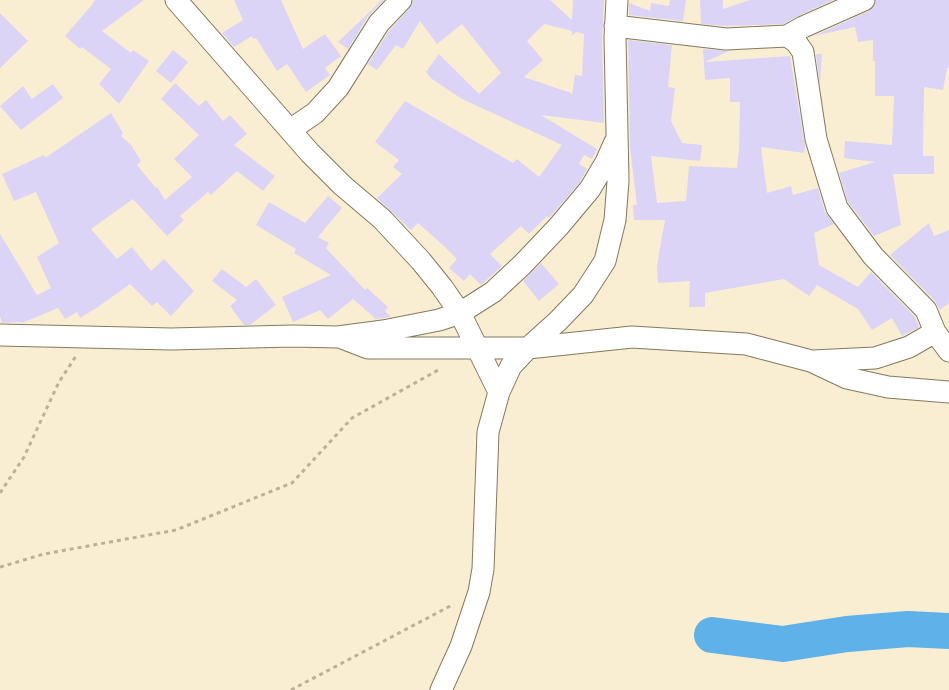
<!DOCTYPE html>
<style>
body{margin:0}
canvas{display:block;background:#f9eed2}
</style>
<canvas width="949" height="690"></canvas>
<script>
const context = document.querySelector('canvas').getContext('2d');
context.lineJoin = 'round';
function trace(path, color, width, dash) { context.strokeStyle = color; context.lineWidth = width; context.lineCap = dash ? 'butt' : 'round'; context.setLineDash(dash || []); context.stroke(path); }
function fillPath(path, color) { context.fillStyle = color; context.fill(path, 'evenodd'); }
const river = new Path2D(`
 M712,635l71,9 64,-10 61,-5 41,2`);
const building = new Path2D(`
 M95,0h49l-42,31 29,22 2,-3 16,11 -30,43 -20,-20 12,-15 -29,-22 -2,2 -15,-13 26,-30z
 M234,0h47l22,49 22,-15 16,22 -16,12 5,7 -24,17 -19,-28 -10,7 -21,-33 -3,1 -1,-3 -18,11 -12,-14 21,-13z
 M382,0h2l-16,16 -20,33 -10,-7z
 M413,0h137l22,20 1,-20h31l-2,37 2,86 -63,-8 56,34 -5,10 -8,-4 -5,9 8,5 -7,13 -31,36 -2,-2 -18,18 -8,-8 -31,28 12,12 -21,19 -11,-11 -6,7 -15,-13 8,-9 -13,-13 -26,-23 -7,7 -34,-32 25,-24 -9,-7 6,-7 -24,-18 30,-41 108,62 4,-4 22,18 23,-32 -100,-46 -30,-20 -6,-7 13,-18 40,40 22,-21 -39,-49 -25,20 -17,-23 -17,28 -7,-4 -19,25 -9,-6 21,-33 21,-23 3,-5zM544,24l28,7v5l4,-4 8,2 -2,42 -7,-1 -3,20 -1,-2 -47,-16 19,-17 -16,-19z
 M670,0h16l-3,21 -54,-6v-12l21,8 1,-8 18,3z
 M700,0h23v9l27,-9h83l-35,16 -15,8 -57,2 -25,-2z
 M876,0h73v68h-2l-4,22 -19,-3 -1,69h11v18h-41l8,51 -27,11 -26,-34 -9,-29 36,-11 -31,-4 1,-17 47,4 2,-49h-19v-35h-2v-21l-15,2 -3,-15 -41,9 55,-25 5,-4z
 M0,13l28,28 -28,27z
 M628,40l44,5 -4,42 7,1 -4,33 11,22 20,2 -2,16 -49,-5 6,47 29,-2 3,-35 48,2 2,-19 1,-47h-10v-24l-25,2 -2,-31 26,2 -24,11 85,-6 15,90 -1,7 -43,-6 6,46 24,-7 2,9 25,-7 7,24 9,12 -20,9 5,32 39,22 13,-15 44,45 4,10 -17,9 -10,-18 -20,12 -14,-21 -41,-24 -8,11 -25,-17 -79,14v14h-16l1,-26 -32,2 -1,-18 8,-45h-31l-1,-15h4l-7,-57z
 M173,50l15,12 -17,21 -15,-12z
 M816,54h6l-2,30z
 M175,83l24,23 7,-6 17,21 7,-6 17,19 -13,11 41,31 -12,15 -26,-20 -26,24 -3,-3 -28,24 4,4 -17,16 -34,-37 -42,30 26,30 15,-12 19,24 13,-12 30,32 -23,25 -14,-14 -5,4 -22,-22 -32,23 -18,11 -3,-6 -12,7 -7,-11 -36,15 -2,-1 -18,1 -2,-7v-82l37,61 14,-7 -14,-31 22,-14 -23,-51 -22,9 -12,-27 42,-19 1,3 66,-45 12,20 -2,3 10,9 10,16 -4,4 19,23 1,-1 8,13 27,-23 -18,-18 25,-24 -38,-36z
 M53,84l10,14 -42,32 -21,-24 23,-20 9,13z
 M328,196l14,12 -24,29 11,6 -3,5 39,42 2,-2 21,19 -3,4 5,5 -1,1 -13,2 -23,-20 -25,20 -8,-9 -27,12 -11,-25 49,-22 -37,-22 2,-4 -40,-24 13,-23 36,21z
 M929,223l5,13 15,-6v73l-9,7 -5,-9 -45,-46z
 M541,263l18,21 -20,17 -16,-20z
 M222,269l24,18 10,-8 20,26 -26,20h-6l-14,-19 7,-6 -25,-19z`);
const path = new Path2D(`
 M0,493l24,-36 35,-75 17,-26
 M0,567l44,-13 132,-24 116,-47 60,-65 88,-49
 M291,690l163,-86`);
const street = new Path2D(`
 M176,0l134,153 32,32 40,34 39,42 21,26 18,26 39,79
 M615,26l111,13 61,-3 9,6 7,10 13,87 21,69 36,48 53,54 9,22 14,19
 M787,36l16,-9 61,-27
 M290,130l25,-17 23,-25 41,-65 22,-23
 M0,335l171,4 122,-3 45,1 45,-6 56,-11 21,-7 33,-21 29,-27 37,-39 31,-37 16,-27 9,-20
 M342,338l26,10h160l104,-11 114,7 65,17 36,17 41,9 61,5
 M813,361l62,-3 34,-11 26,-15
 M441,690l20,-44 18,-54 4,-23 5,-137 11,-40 12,-26 17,-18 30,-27 25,-26 22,-34 10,-41 3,-39 -3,-144 2,-37`);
trace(river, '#5eb1e9', 36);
fillPath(building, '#dcd4f6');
trace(street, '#837960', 23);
trace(path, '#bab19b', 3, [4, 4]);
trace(street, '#fff', 21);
</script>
